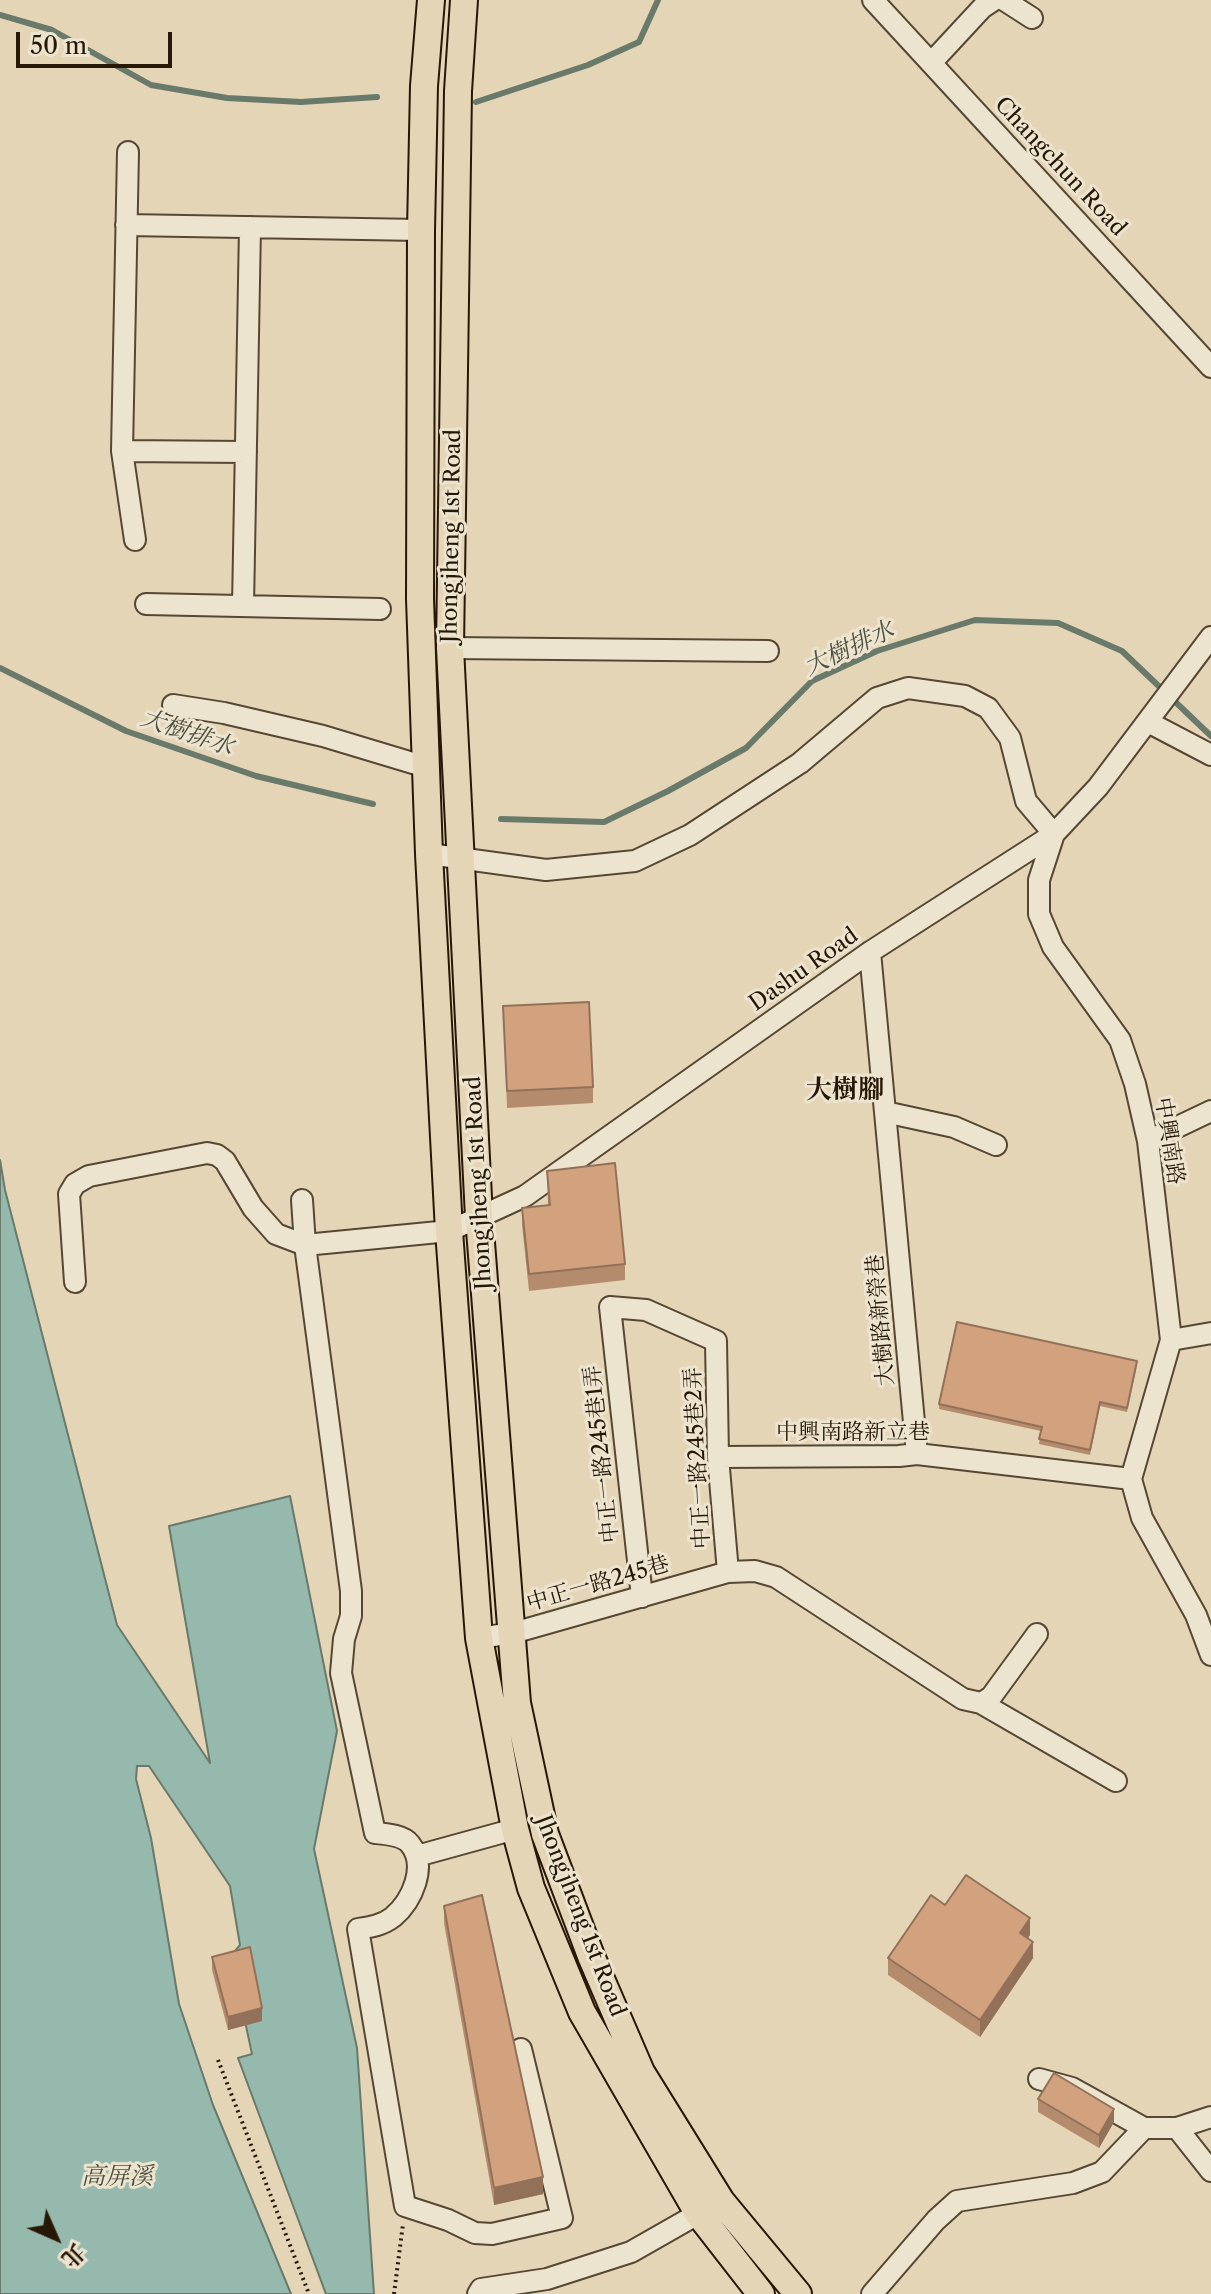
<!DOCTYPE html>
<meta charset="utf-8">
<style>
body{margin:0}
#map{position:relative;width:1211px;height:2294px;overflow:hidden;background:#e4d5b7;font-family:"Libre Caslon Text","Noto Serif TC",serif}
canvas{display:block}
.north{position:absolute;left:16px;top:2198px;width:80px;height:80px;-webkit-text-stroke:6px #ede4d0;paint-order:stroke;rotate:135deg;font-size:22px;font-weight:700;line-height:32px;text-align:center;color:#271806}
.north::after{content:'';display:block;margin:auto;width:28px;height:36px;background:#271806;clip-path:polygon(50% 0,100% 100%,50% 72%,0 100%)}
.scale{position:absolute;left:16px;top:32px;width:156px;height:36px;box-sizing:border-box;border:4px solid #271806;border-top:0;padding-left:10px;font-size:24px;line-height:28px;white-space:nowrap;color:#271806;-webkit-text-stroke:6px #ede4d0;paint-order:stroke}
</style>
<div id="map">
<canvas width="1211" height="2294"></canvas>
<div class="north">北</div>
<div class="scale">50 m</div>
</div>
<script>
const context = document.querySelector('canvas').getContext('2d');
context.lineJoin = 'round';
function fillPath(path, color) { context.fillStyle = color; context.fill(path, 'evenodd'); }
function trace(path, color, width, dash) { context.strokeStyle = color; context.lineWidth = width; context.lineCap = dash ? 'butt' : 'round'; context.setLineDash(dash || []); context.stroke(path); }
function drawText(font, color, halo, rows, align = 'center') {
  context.font = font + ' "Libre Caslon Text","Noto Serif TC",serif'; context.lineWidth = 6; context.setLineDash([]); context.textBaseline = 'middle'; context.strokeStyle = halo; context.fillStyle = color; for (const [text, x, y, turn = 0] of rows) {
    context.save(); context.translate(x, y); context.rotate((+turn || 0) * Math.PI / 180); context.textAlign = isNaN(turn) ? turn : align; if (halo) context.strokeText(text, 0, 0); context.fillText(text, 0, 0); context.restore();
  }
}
const water = new Path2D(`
 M0,1160l5,30 112,435 93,138 -41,-237 121,-30 47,235 -23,118 43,199 17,246h-48l-88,-236 14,-4 -21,-98 9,-11 -10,-59 -81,-120h-12l-1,13 15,59 28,166 34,101 78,189h-291z`);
const stream = new Path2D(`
 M0,15l52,15 99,55 76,13 74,4 76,-5
 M476,102l112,-37 51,-23 19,-42
 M0,668l126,63 130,45 117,28
 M501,819l103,3 64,-31 78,-43 66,-67 65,-30 98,-31 83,3 64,28 89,85`);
const path = new Path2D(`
 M218,2060l91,234
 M394,2294l9,-70`);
const minor = new Path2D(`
 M873,0l338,367
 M1004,0l28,18
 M931,63l51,-55 12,-8
 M128,152l-6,299 13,89
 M126,225l295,5
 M122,451l124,1
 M146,604l234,5
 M243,606l7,-379
 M450,648l318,3
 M173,705l51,8 99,23 103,31
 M1148,722l63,33
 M1054,834l-15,46v34l14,33 67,93 15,44 13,57 23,199 -40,139 11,39 54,97 15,40
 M429,854l117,16 89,-9 55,-26 110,-72 77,-65 31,-10 57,8 23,12 22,30 16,63 28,33
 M870,952l47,502
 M885,1112l69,15 42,18
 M1148,1141l63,-30
 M302,1200l3,45 46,346v25l-7,23 -3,34 34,160c11,1 28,2 35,11 18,22 2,57 -17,73 -10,8 -22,10 -35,12l47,277 43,14 27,13 17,1 70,-16 -41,-169
 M75,1282l-6,-88 6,-10 14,-8 118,-23 10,2 8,6 28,47 23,26 29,11 144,-14 76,-35 345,-244 184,-118 44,-47 113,-150
 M1171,1340l40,-7
 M718,1457l181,-1 18,-2 214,25
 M642,1597l-32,-290 36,3 70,31 2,116 10,115
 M479,1638l34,-5 215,-61 27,-1 21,6 187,122 18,4 10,-6 46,-63
 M981,1703l135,78
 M417,1856l98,-27
 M1039,2079l33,9 72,40h33l34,43
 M1177,2128l34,-11
 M478,2294l3,-5 66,-10 84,-27 79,-45
 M872,2294l64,-74 21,-19 116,-18 29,-11 42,-44`);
const major = new Path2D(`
 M431,0l-7,86 -3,144 -1,369 9,255 20,377 30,407 36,191 16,59 51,124 116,201 63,81
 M464,0l-6,91 -8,557 29,569 38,486 28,131 46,122 50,116 80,129 77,93`);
const wall = new Path2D(`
 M503,1006l90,81v16l-86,5z
 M547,1171l78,93v16l-96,11 -7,-66v-17l26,-3z
 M1137,1365l-10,47 -27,-6 -10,49 -51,-11 2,-13 -102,-22v-5z
 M945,1905l85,30 -2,3 5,20 -53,79 -92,-62v-17z
 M444,1906l99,288 -49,11 -50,-282z
 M212,1957l50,64 -34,9 -16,-60z
 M1038,2099l76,23 -15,26 -61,-36z`);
const shadedWall = new Path2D(`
 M1030,1918v17l-10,15v-17z
 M1033,1942v16l-53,79v-17z
 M262,2008v13l-34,9v-13z
 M1114,2109v13l-15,26v-13z
 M543,2177v17l-49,11v-17z`);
const building = new Path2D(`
 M589,1002l4,85 -86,4 -4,-85z
 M615,1163l10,101 -96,10 -7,-66 28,-3 -3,-34z
 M957,1322l180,39 -10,47 -27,-6 -10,48 -51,-11 3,-12 -103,-23z
 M966,1875l64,43 -10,15 13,9 -53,78 -92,-62 43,-63 14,10z
 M482,1895l61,282 -49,11 -50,-282z
 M250,1947l12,61 -34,9 -16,-60z
 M1054,2073l60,36 -15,26 -61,-36z`);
const streetNames = [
 ["Changchun Road",1060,167,47],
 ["Jhongjheng 1st Road",452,536,-89],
 ["Dashu Road",804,970,-35],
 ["中興南路",1169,1141,81],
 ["Jhongjheng 1st Road",479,1183,-93],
 ["大樹路新榮巷",881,1320,-95],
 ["中興南路新立巷",853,1433],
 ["中正一路245巷1弄",602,1454,-96],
 ["中正一路245巷2弄",698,1458,-93],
 ["中正一路245巷",598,1584,-16],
 ["Jhongjheng 1st Road",580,1916,69]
];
const waterNames = [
 ["大樹排水",849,649,-25],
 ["大樹排水",187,733,19],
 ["高屏溪",117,2177]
];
const quarterNames = [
 ["大樹腳",845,1090]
];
fillPath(water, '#95b9ad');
trace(water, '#69796a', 2);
trace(stream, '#69796a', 6);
trace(minor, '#564732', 24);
trace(major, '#271806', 30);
trace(path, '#271806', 4, [2, 4]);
trace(minor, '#ede4d0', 20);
trace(major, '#e4d5b7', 26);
fillPath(wall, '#b58b6d');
fillPath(shadedWall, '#937159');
fillPath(building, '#d2a27f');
trace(building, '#937159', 2);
drawText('22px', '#271806', '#ede4d0', streetNames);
drawText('italic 24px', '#4e5040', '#ede4d0', waterNames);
drawText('bold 26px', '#271806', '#ede4d0', quarterNames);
</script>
